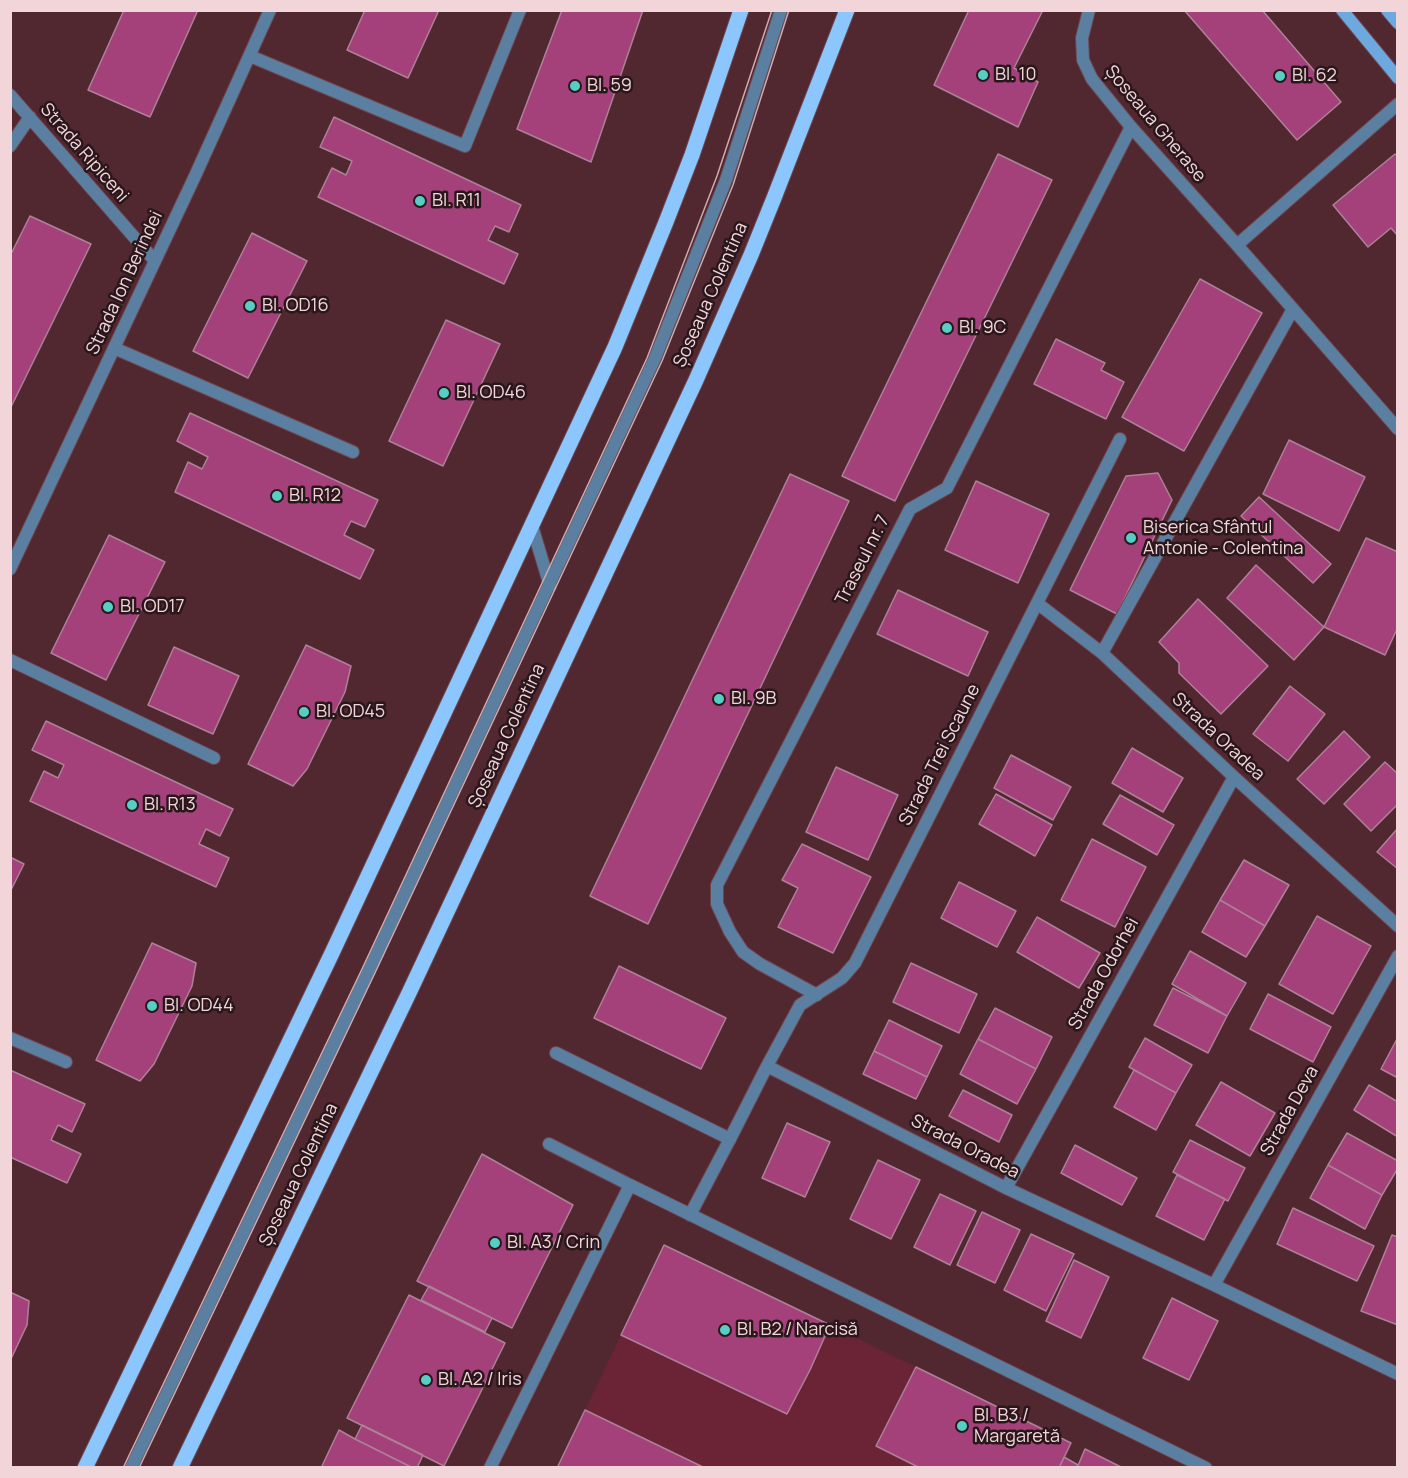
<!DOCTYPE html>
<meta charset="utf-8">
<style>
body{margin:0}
#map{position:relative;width:1408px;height:1478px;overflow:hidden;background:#512730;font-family:Manrope,sans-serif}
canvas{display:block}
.frame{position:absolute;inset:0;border:12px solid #f1d5d9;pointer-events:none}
</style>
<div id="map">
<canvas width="1408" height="1478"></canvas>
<div class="frame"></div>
</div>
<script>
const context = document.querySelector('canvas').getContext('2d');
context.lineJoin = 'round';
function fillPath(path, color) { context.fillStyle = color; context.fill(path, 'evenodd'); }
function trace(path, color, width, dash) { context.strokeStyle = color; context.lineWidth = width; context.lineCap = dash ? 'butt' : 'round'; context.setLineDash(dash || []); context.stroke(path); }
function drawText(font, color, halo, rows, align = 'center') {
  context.font = font + ' Manrope,sans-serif'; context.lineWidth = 5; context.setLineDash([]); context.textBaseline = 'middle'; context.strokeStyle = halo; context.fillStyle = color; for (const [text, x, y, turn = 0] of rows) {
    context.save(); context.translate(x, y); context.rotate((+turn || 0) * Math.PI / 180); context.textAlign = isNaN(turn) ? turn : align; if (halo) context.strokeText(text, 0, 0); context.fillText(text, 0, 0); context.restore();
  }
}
const green = new Path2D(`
 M830,1325l86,42 -40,79 44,21h-215l-120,-57 36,-75 166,79z`);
const building = new Path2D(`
 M124,10h74l-48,107 -62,-27z
 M365,10h74l-31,68 -61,-28z
 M562,10h81l-52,152 -74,-33z
 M969,10h74l-29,58 24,14 -20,45 -84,-42z
 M1184,10h78l79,92 -44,38z
 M334,117l187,88 -12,27 -14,-6 -7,14 30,14 -14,30 -186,-87 14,-29 14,7 6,-14 -32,-14z
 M998,154l54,26 -157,321 -53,-25z
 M1395,154l3,2v80l-7,-8 -23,19 -35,-42z
 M30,216l61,28 -81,165v-153z
 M252,233l55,28 -59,117 -55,-27z
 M1200,279l62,34 -78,138 -62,-34z
 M446,320l54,24 -57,122 -54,-25z
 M1056,339l49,24 -4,7 23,12 -18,37 -72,-35z
 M190,413l188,87 -13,27 -14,-6 -7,14 30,15 -14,29 -185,-87 13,-30 14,7 6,-12 -31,-16z
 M1289,440l76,37 -26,54 -76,-37z
 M1158,473l14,27 -55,114 -47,-24 56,-114z
 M790,474l59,27 -201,423 -58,-28z
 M976,481l73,33 -31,69 -73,-33z
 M1259,497l72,67 -18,19 -72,-67z
 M109,535l56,27 -59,118 -55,-27z
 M1366,538l32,14v75l-13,28 -61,-28z
 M1256,565l68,62 -30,33 -67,-62z
 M898,590l90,42 -20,44 -91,-42z
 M1198,599l70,67 -47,48 -42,-41v-10l-20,-21z
 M306,645l45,21 -6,26 -38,77 -14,17 -45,-22z
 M174,647l65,29 -26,58 -65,-29z
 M1290,686l35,28 -37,47 -35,-27z
 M46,721l187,88 -13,27 -14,-7 -7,15 30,14 -13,29 -186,-86 14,-30 14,7 6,-13 -32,-15z
 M1344,731l26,26 -46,47 -27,-25z
 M1132,748l51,30 -20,34 -51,-29z
 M1011,755l60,32 -18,33 -59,-32z
 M1385,762l13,12v30l-27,27 -27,-27z
 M836,767l62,28 -30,65 -62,-28z
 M996,794l56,31 -17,31 -56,-32z
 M1120,795l54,30 -17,30 -54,-31z
 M1398,828v41l-21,-17z
 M1092,839l54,28 -31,60 -54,-27z
 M802,844l69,33 -38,76 -55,-26 20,-39 -16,-8z
 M10,857l14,7 -14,28z
 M1244,860l45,25 -24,41 -45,-26z
 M959,882l57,29 -19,36 -56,-29z
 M1220,900l45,26 -19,31 -44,-25z
 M1317,916l54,30 -38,68 -54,-30z
 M1037,917l63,36 -21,35 -62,-36z
 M152,943l44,20 -4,23 -38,78 -14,17 -44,-21z
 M1190,951l56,32 -19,33 -55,-32z
 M911,963l66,31 -18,39 -66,-31z
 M619,966l107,52 -25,51 -107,-51z
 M1173,988l54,28 -19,37 -54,-28z
 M1268,994l63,33 -18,35 -63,-33z
 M995,1008l57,29 -16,32 -58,-30z
 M889,1020l53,26 -15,31 -53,-26z
 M1398,1037v41l-17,-9z
 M1145,1038l47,27 -16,28 -47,-26z
 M978,1039l58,30 -19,35 -57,-30z
 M874,1051l53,26 -11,22 -53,-25z
 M10,1070l75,34 -13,28 -14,-7 -7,15 30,14 -14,29 -57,-26z
 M1134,1070l42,23 -20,37 -42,-23z
 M1221,1082l54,31 -25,43 -54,-31z
 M1369,1085l29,17v35l-44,-27z
 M963,1090l49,25 -13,27 -50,-26z
 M787,1123l43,19 -25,55 -43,-19z
 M1347,1133l51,28v7l-16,27 -54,-30z
 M1190,1140l55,28 -17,33 -55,-29z
 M1075,1145l62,33 -15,27 -61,-32z
 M482,1154l91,51 -61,123 -95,-47z
 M878,1160l42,20 -29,59 -41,-20z
 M1328,1165l54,30 -17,34 -55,-31z
 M1177,1175l48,24 -21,41 -48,-24z
 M940,1194l36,17 -26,54 -36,-18z
 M1293,1208l81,38 -17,35 -80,-37z
 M982,1212l38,18 -25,53 -38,-18z
 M1031,1234l43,20 -28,57 -42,-21z
 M1392,1235l6,2v88l-37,-14z
 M664,1245l166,80 -20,45 -23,44 -166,-79z
 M1074,1260l35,17 -28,61 -35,-17z
 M429,1286l63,32 -7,14 -64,-32z
 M10,1292l19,9 -2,24 -17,36z
 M409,1295l96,48 -61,123 -97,-48z
 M1172,1298l46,23 -29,59 -46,-22z
 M916,1367l155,76 -12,25h-139l-44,-22z
 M585,1410l120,58h-148z
 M362,1425l61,30 -6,13h-4l-58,-29z
 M339,1430l16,9 58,29h-92z
 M1085,1449l38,19h-46z
 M1064,1457l14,8 -1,3h-18z`);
const lane = new Path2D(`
 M250,56l215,90 55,-136
 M114,348l239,104
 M532,526l18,60
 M10,660l204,98
 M817,995l-57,-31 -17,-12 -13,-20 -13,-28v-19l193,-376 37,-21 184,-361
 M10,1038l56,24
 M549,1144l81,41
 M690,1215l40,-76
 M131,1468l237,-496 287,-614 71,-178 55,-170
 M490,1468l140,-283 576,283`);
const street = new Path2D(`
 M1089,10l-7,28 1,22 9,19 39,48 106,118 161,184
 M10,95l145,166
 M10,146l20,-29
 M1237,245l161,-141
 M10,569l185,-393 75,-166
 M1037,603l65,50 132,124 164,149
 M1102,653l191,-344
 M556,1053l174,86 37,-73 239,122 208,97 184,89
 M767,1066l33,-61 42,-27 13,-15 265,-524
 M1006,1188l228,-411
 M1214,1285l184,-329`);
const secondary = new Path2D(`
 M1342,10l56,68
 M1387,10l11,13`);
const primary = new Path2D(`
 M85,1468l247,-515 283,-606 51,-125 26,-67 49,-145
 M180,1468l229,-475 287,-613 55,-125 23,-57 73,-188`);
const tram = new Path2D(`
 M123,1468l239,-499 285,-611 70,-182 55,-166
 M139,1468l235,-493 288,-614 71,-176 56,-175`);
const markers = [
 [983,75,6,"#56cec3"],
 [1280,76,6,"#56cec3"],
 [575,86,6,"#56cec3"],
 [420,201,6,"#56cec3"],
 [250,306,6,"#56cec3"],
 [947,328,6,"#56cec3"],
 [444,393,6,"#56cec3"],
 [277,496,6,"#56cec3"],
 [1131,538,6,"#56cec3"],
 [108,607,6,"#56cec3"],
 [719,699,6,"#56cec3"],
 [304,712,6,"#56cec3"],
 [132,805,6,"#56cec3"],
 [152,1006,6,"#56cec3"],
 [495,1243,6,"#56cec3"],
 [725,1330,6,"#56cec3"],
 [426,1380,6,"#56cec3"],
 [962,1426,6,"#56cec3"]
];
const poiNames = [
 ["Bl. 10",995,75],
 ["Bl. 62",1292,76],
 ["Bl. 59",587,86],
 ["Bl. R11",432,201],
 ["Bl. OD16",262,306],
 ["Bl. 9C",959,328],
 ["Bl. OD46",456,393],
 ["Bl. R12",289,496],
 ["Biserica Sfântul",1143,528],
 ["Antonie - Colentina",1143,549],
 ["Bl. OD17",120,607],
 ["Bl. 9B",731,699],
 ["Bl. OD45",316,712],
 ["Bl. R13",144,805],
 ["Bl. OD44",164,1006],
 ["Bl. A3 / Crin",507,1243],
 ["Bl. B2 / Narcisă",737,1330],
 ["Bl. A2 / Iris",438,1380],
 ["Bl. B3 /",974,1416],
 ["Margaretă",974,1437]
];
const streetNames = [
 ["Șoseaua Gherase",1155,124,50],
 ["Strada Ripiceni",84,153,49],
 ["Strada Ion Berindei",125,283,-65],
 ["Șoseaua Colentina",711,295,-66],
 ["Traseul nr. 7",863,560,-63],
 ["Șoseaua Colentina",507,736,-65],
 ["Strada Oradea",1218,737,43],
 ["Strada Trei Scaune",940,755,-63],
 ["Strada Odorhei",1104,974,-61],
 ["Strada Deva",1290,1111,-61],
 ["Strada Oradea",965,1147,27],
 ["Șoseaua Colentina",299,1175,-64]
];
fillPath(green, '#6b2336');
fillPath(building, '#a4417b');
trace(building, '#ae8198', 1.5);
trace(lane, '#6e464e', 14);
trace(street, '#6e464e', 14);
trace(secondary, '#6e464e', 14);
trace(primary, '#6e464e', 17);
trace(lane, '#5b7fa1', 12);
trace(street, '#5b7fa1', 12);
trace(secondary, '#6da8de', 12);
trace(primary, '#8bc7fe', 15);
trace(tram, '#cbacb1', 1.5);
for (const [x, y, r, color] of markers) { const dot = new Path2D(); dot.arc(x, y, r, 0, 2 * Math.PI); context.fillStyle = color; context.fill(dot); trace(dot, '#2a171b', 2); }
drawText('18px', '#f1d5d9', '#2a171b', poiNames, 'left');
drawText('18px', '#f1d5d9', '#2a171b', streetNames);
</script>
